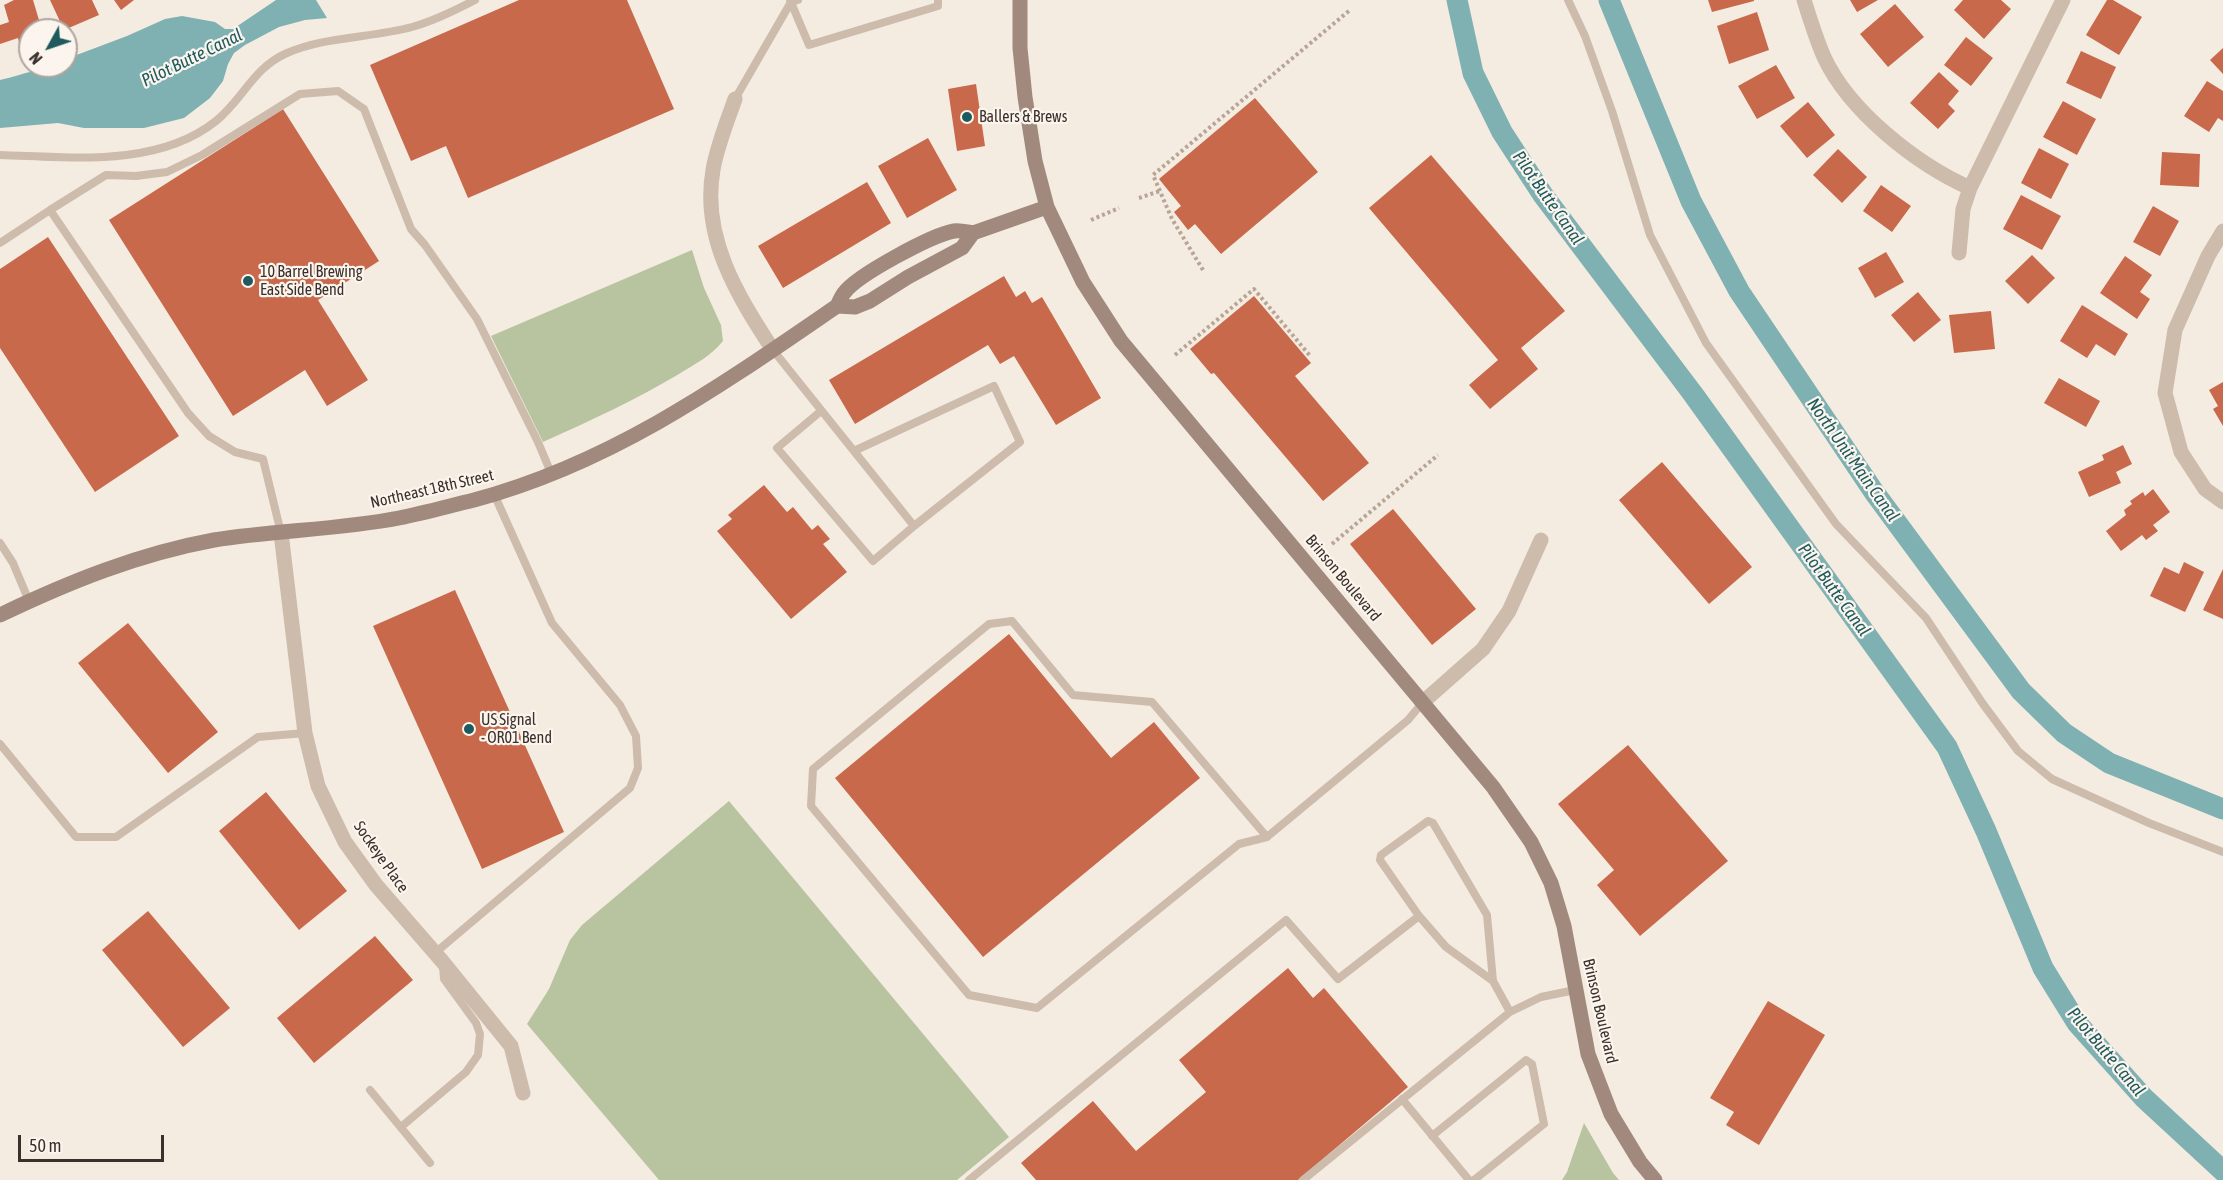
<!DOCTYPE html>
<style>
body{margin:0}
#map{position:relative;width:2223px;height:1180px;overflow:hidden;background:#f4ebe1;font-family:"Asap Condensed",sans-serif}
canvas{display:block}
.north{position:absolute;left:18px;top:18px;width:60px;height:60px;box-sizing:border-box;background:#fbf5ee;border:2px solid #aea6a0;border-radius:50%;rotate:230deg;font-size:16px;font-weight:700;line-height:24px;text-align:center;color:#3b302b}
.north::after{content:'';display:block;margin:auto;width:21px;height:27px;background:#1f5a5e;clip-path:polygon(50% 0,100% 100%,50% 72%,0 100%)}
.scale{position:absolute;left:18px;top:1135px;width:146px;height:27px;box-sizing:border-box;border:3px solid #3b302b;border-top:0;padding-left:8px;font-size:18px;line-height:21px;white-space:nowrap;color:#3b302b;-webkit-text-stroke:4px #fbf5ee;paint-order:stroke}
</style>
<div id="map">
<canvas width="2223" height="1180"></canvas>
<div class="north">N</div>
<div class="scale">50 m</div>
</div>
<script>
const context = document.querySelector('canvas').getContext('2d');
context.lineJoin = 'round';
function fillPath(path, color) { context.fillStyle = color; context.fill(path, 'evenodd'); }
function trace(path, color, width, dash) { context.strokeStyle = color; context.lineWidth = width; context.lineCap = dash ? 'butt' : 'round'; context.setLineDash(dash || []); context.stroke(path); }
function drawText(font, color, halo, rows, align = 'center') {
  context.font = font + ' "Asap Condensed",sans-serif'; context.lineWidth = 4.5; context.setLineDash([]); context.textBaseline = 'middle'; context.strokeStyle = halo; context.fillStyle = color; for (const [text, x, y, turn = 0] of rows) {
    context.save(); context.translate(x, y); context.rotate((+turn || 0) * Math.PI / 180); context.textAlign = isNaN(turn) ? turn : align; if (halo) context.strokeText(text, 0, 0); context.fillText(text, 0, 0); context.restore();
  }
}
const green = new Path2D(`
 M692,250l12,38 17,37 2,16c-12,15 -28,23 -44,33 -44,26 -89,47 -136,68l-52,-106z
 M729,801l280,336 -52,43h-298l-132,-156 22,-35 21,-49 12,-15z
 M1584,1123l29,50 6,7h-57l5,-8z`);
const water = new Path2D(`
 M276,0h40l11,18 -22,2 -26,7 -34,18 -11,8 -6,11 -5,17 -13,17 -26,20 -40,10h-60l-26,-5 -58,5v-48c22,-5 44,-14 66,-14v-7l61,-23 38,-17 17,-3 33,6 10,7h8z`);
const canal = new Path2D(`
 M1457,0l16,73 29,59 41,63 150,199 254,353 39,84 57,137 34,55 67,75 79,73
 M1609,0l82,201 48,90 135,201 147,199 43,42 45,30 114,46`);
const building = new Path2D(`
 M14,0h19l9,30h-12v14l-10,3 -2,-9 -18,6v-19l9,-3 -5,-17z
 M50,0h42l7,15 -35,15z
 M114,0h20l-13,10z
 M519,0h108l47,109 -206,89 -22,-52 -35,15 -41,-96z
 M1708,0h46v1l-42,11z
 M1850,0h28l-21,12z
 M1963,0h38l10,9 -27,30 -30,-29z
 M2107,0h6l29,17 -23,38 -33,-20z
 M1895,4l29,33 -36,30 -28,-33z
 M1757,12l12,38 -40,14 -12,-38z
 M1966,37l27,21 -22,28 -27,-21z
 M2223,48v26l-13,-14z
 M2081,51l35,16 -15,32 -35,-16z
 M1776,65l19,33 -38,21 -19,-33z
 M1939,72l20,19 -11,13 7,7 -17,18 -28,-26z
 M2207,81l16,10v30l-5,-3 -9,14 -25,-16z
 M976,84l9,62 -28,5 -9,-62z
 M1255,98l63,74 -97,82 -26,-30 -7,6 -14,-18 7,-6 -22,-27z
 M2063,101l33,18 -19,36 -34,-18z
 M1808,102l27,33 -28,23 -27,-32z
 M283,109l96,152 -61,39 50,80 -41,26 -22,-36 -72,46 -124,-196z
 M928,138l29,52 -50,28 -29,-52z
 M2039,148l30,16 -18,35 -30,-16z
 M1838,149l29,28 -25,26 -29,-28z
 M2162,152l38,2 -1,33 -39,-2z
 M1431,155l134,156 -44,37 17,21 -48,40 -21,-24 29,-25 -129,-152z
 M867,182l24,41 -108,65 -25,-42z
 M1881,185l30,21 -19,26 -29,-21z
 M2021,195l40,21 -19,34 -39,-21z
 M2153,206l26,15 -19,35 -27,-14z
 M48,237l131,199 -84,56 -95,-144v-79z
 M1886,252l18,30 -29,16 -17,-30z
 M2032,255l23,23 -27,26 -23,-23z
 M2125,256l27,19 -12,17 10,7 -13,20 -37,-26z
 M1004,276l12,21 9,-6 7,12 10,-6 59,101 -45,27 -42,-69 -14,8 -12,-19 -133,79 -26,-44z
 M1918,292l23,28 -27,22 -23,-27z
 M1254,296l57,67 -16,13 74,87 -46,38 -109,-128 -3,1 -21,-25z
 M2082,305l46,29 -13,22 -19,-12 -9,14 -27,-17z
 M1991,311l4,38 -41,4 -5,-38z
 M2059,378l41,23 -14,26 -42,-24z
 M2223,382v44l-10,-17 5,-3 -9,-16z
 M2123,445l9,19 -16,8 5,11 -32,14 -11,-25 26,-12 -2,-5z
 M1662,462l90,105 -43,37 -90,-104z
 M764,485l23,27 6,-5 19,23 6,-5 12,14 -7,5 24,28 -56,47 -74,-88 15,-12 -4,-4z
 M2153,489l17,23 -17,13 5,6 -12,9 -4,-5 -21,16 -15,-20 20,-16 -2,-5 8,-6 -2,-3 13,-9 2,4z
 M1393,509l83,100 -44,36 -82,-101z
 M2184,562l20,10 -19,40 -35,-16 14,-29 15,7z
 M2223,569v50l-20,-9z
 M455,590l109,242 -82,37 -109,-243z
 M128,623l90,109 -50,41 -90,-110z
 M1009,634l102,124 43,-36 46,56 -217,179 -148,-179z
 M1628,745l100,116 -88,75 -43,-51 17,-15 -56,-66z
 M266,792l81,99 -48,39 -80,-99z
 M148,911l82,97 -47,39 -81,-97z
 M375,936l38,44 -99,83 -37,-45z
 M1288,968l25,30 11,-10 84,99 -110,93h-262l-15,-17 72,-62 43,50 70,-59 -27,-32z
 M1768,1001l57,34 -66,110 -33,-20 8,-13 -24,-14z`);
const path = new Path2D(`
 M1139,198l21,-7
 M1091,220l28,-12
 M1203,270l-31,-51 -19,-44 197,-165
 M1175,355l79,-66 57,68
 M1332,544l106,-89`);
const lane = new Path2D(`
 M790,0l19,45 129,-39v-6
 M1568,0l17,36 27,75 38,124 56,108 130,181 90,94 57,86 35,47 34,28 97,44 74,29
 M735,99l56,-97 7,-2
 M0,155c70,2 157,13 216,-34 28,-23 37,-53 71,-68 39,-17 85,-15 125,-26 22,-6 42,-16 63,-27
 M50,210l56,-35 30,1 31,-4 35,-17 98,-61 38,-3 26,18 47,120 14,16 52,74 61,123 13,31
 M0,243l50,-33 138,203 21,23 26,16 28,7 18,74
 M773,350l141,176
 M821,411l-44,37 96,113 41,-35 106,-84 -26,-56 -140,65
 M0,543l13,20 16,38
 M0,744l76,93h40l142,-100 47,-4
 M1267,837l-115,-135 -79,-7 -61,-74 -23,3 -176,145 -2,37 158,189 68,13 202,-164 28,-7 141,-117 15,-18
 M1419,916l27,31 47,34
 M435,953l195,-165 8,-20 -2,-32 -16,-31 -68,-82 -58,-129
 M370,1090l60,73
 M1402,1099l67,81
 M401,1127l65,-55 12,-17 2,-21 -4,-11 -32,-44 -1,-13
 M1432,1136l94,-76 6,4 12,60 -70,56
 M969,1180l317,-260 52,59 81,-63 -39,-56 1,-5 47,-34 5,2 54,92 6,66 17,31
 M1303,1180l207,-168 31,-15 34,-7`);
const street = new Path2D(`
 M1804,0c6,19 12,39 20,57 25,54 92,107 146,131
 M735,99c-8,23 -18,47 -22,71 -12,68 25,126 60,180
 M2223,231l-15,25 -33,74 -10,63 16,59 24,37 18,13
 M1959,253l4,-44 7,-21 93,-188
 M281,533l24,200 13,53 27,56 31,43 66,76 69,85 12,47
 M1423,702l60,-53 26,-38 32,-71`);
const secondary = new Path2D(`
 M1020,0v48l5,49 10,64 12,46 36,75 38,59 372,446 38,55 20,41 13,43 24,128 23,60 29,48 15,18
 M837,306l18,1 15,-6 38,-24 54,-29 11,-15 74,-26
 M0,615c69,-33 138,-61 214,-75 61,-10 124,-10 185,-22 25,-5 50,-12 75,-18 138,-37 248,-115 363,-194 2,-4 4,-9 7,-13 13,-18 88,-58 110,-62 6,-1 13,1 19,2`);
const markers = [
 [967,117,6,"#1f5a5e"],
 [248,281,6,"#1f5a5e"],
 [469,729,6,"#1f5a5e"]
];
const poiNames = [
 ["Ballers & Brews",979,117],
 ["10 Barrel Brewing",260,272],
 ["East Side Bend",260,290],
 ["US Signal",481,720],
 ["- OR01 Bend",481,738]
];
const streetNames = [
 ["Northeast 18th Street",432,489,-13],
 ["Brinson Boulevard",1343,578,50],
 ["Sockeye Place",381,857,55],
 ["Brinson Boulevard",1600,1011,77]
];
const waterNames = [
 ["Pilot Butte Canal",192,58,-26],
 ["Pilot Butte Canal",1548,198,55],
 ["North Unit Main Canal",1853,460,55],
 ["Pilot Butte Canal",1834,590,54],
 ["Pilot Butte Canal",2106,1052,50]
];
fillPath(green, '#b8c4a0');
fillPath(water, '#7fb0b2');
trace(canal, '#7fb0b2', 21);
fillPath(building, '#c8694b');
trace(path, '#b9a596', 4, [3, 3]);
trace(lane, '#cdbbac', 8);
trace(street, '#cdbbac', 15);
trace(secondary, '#a18a7d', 15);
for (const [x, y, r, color] of markers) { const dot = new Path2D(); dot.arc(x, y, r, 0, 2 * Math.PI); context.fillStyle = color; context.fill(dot); trace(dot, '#fbf5ee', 2); }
drawText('16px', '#3b302b', '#fbf5ee', poiNames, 'left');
drawText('16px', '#3b302b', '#fbf5ee', streetNames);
drawText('italic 18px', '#1f5a5e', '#fbf5ee', waterNames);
</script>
